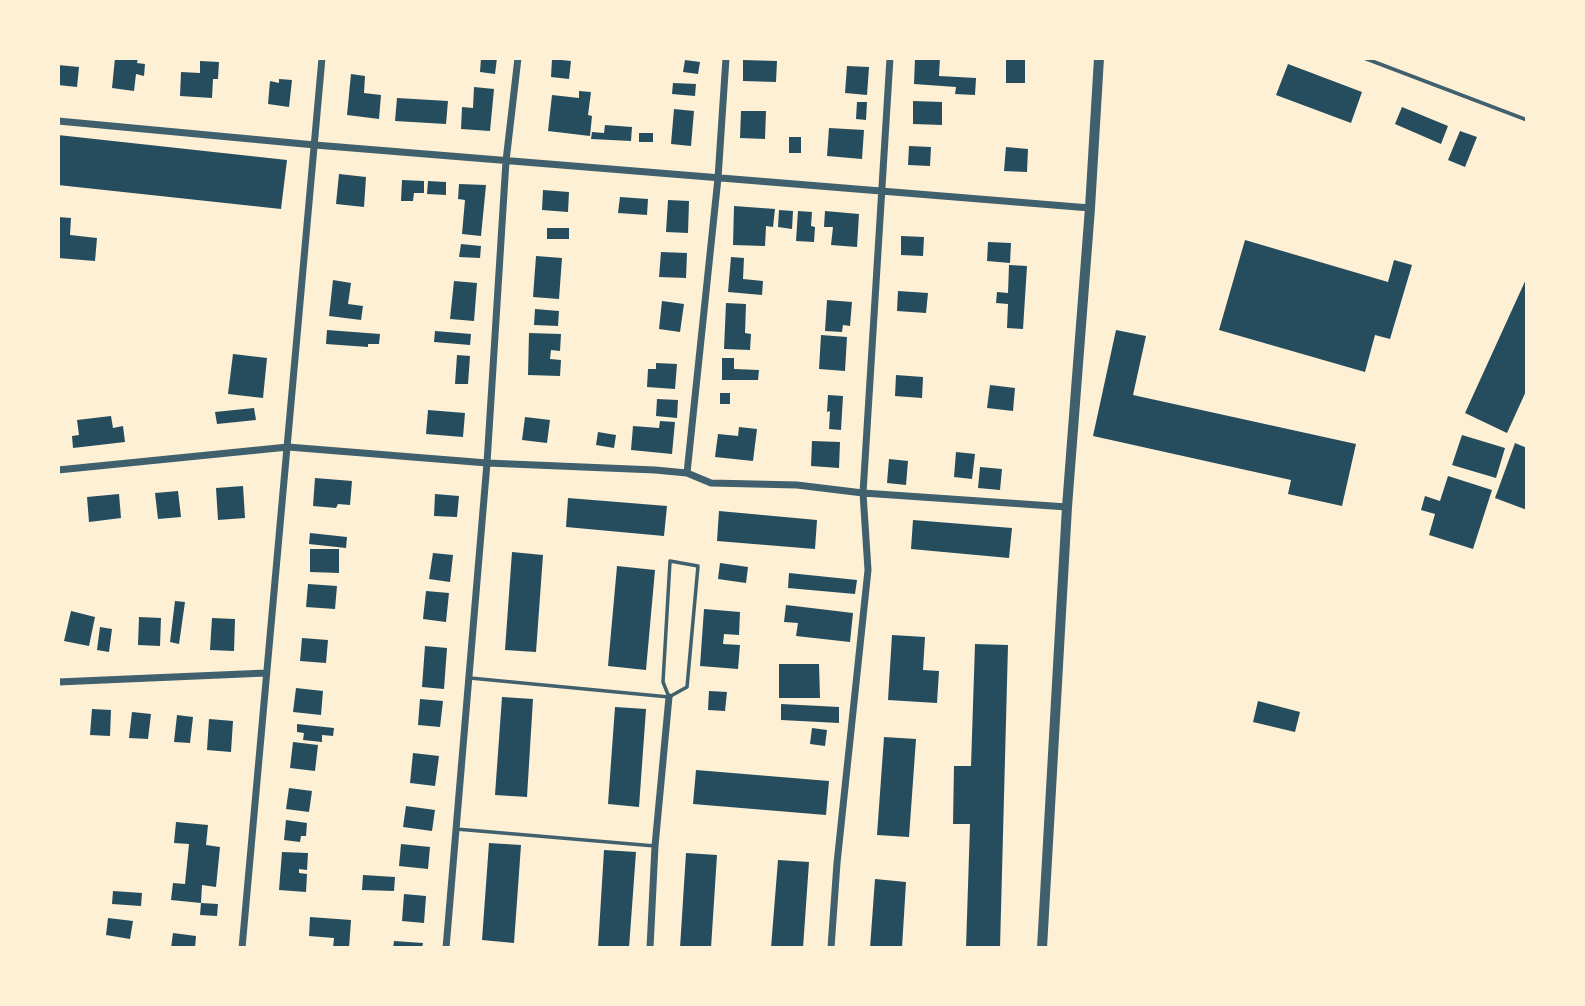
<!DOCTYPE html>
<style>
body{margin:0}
#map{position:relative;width:1585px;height:1006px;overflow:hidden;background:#fdf0d5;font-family:Arial,sans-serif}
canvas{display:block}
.frame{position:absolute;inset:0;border:60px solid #fdf0d5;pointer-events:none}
</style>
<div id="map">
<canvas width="1585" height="1006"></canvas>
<div class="frame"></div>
</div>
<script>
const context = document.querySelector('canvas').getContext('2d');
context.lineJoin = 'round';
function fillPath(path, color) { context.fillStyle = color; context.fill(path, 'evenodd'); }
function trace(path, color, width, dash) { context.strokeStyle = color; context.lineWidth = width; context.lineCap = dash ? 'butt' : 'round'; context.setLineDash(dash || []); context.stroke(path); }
const building = new Path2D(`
 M115,58h23l-1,5 8,1 -1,12 -8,-2 -2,17 -22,-3z
 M481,58h16l-2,16 -15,-2z
 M915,58h25l-1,18 37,2 -1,17 -20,-1 1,-7 -42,-3z
 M552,59l19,2 -2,18 -18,-2z
 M685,60l15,2 -2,12 -15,-2z
 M743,60l34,1 -1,21 -33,-1z
 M1006,60h19v23h-19z
 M200,61l19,1 -1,17h-5l-1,19 -32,-2 1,-24 19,1z
 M1288,64l74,28 -11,31 -75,-28z
 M58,65l21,2 -2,20 -19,-2z
 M847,66l22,1 -2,28 -22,-2z
 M351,74l14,2 -1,17 17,2 -2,24 -32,-4z
 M279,79l13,1 -3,27 -21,-3 2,-23 9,2z
 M673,83l23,1 -1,12 -23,-2z
 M474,87l20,2 -4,42 -29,-2 1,-22 11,1z
 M579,91l12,1 -3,23 4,1 -2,20 -42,-5 4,-36 27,3z
 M397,98l51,3 -2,23 -51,-3z
 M913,101l29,1v23l-29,-1z
 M857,102h10l-1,18 -10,-1z
 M1402,107l46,19 -7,18 -46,-20z
 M674,109l20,2 -3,35 -20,-2z
 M741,111h25l-1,28 -25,-1z
 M605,125l27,2 -1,14 -40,-2 1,-7 12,1z
 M829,128l35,2 -2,29 -35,-3z
 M1460,131l17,6 -12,30 -17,-7z
 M639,133h14v9h-14z
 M58,135l229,25 -6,49 -223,-24z
 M789,137h12v16h-12z
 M909,146l22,1 -1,19 -22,-1z
 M1006,147l22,2 -1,23 -23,-1z
 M339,174l27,3 -2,30 -28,-3z
 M402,180l22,1v12h-10l-1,8h-12z
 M428,181l18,1v13l-19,-1z
 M459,184l27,1 -5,51 -19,-2 3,-34 -7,-1z
 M543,190l26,2 -1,20 -26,-2z
 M620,197l28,2 -1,16 -29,-2z
 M668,200l21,1 -1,32 -22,-1z
 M734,206l41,3 -2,18 -7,-1 -1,20 -32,-1z
 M779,210l14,1 -1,18 -14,-2z
 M798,211l14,1 -1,14 4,1 -1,15 -18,-1z
 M825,211l34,3 -2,33 -26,-2 2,-18h-9z
 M58,217l13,1 -1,17 27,3 -2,23 -37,-3z
 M547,228h22v11h-22z
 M901,236l23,1 -1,19 -22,-1z
 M1245,240l143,42 6,-22 18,5 -22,74 -15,-4 -10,37 -146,-42z
 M988,242l23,1 -1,20 -23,-2z
 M461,244l20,2 -1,12 -21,-1z
 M661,252l26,1 -1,25 -27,-1z
 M536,256l26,2 -3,41 -26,-2z
 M731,257l13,1 -1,21 20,2 -1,14 -34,-3z
 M1009,265l18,1 -4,63 -16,-1 1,-24 -12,-1 1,-11 11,1z
 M1527,277v112l-20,44 -42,-20z
 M333,280l18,3 -3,21 15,2 -2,14 -32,-4z
 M454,281l23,2 -3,38 -24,-2z
 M898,291l30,2 -2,20 -29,-2z
 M827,300l25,2 -2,24 -7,-1 -1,7 -17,-1z
 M662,301l22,3 -4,28 -21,-3z
 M726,303l20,1 -1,29 6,1 -1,16 -26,-1z
 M535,309l24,2 -1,15 -24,-1z
 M327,330l53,4 -1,10h-11v3l-42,-3z
 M1116,330l30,6 -13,59 223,49 -14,62 -54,-12 3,-14 -198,-44z
 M435,331l36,3 -1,11 -36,-3z
 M529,333l32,1 -1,17 -9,-1 -1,9 11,1 -1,16 -32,-1z
 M821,335l26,2 -2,34 -26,-2z
 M233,354l34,4 -4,40 -35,-4z
 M457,355l13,1 -2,28h-13z
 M722,358h12v11l25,1 -1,10h-36z
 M656,363l21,1 -2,25 -28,-2 1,-18h8z
 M896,375l27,2 -1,21 -27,-2z
 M990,385l25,3 -2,23 -26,-3z
 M720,393h10v11h-10z
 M828,395l15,1 -2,34 -12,-1 1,-18 -3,1z
 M657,399l21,1 -1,18 -21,-2z
 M254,408l2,12 -39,4 -2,-12z
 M428,410l37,3 -2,24 -37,-3z
 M111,416l2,12 10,-2 2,16 -52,6 -1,-12 7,-1 -2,-15z
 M525,417l25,3 -3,23 -25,-3z
 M660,421l15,1 -3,32 -41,-4 2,-24 26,2z
 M739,427l18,2 -4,32 -38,-4 3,-23 20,2z
 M598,432l18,3 -2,13 -18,-3z
 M1462,435l43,13 -9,30 -44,-13z
 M812,441l28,1 -1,26 -28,-2z
 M1515,443l12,5v33l-2,7 2,1v21l-32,-12z
 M956,452l19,2 -3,25 -18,-2z
 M889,459l19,2 -2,24 -19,-2z
 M980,467l22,2 -2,21 -22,-2z
 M1448,476l44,14 -19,59 -44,-14 6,-21 -14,-4 4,-14 15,5z
 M315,478l37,3 -2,24 -12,-1 -2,4 -23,-2z
 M243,486l2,32 -27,2 -2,-32z
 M178,491l3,26 -23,2 -3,-26z
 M119,494l2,24 -32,4 -2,-25z
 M435,494l24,2 -2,21 -23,-1z
 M568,498l99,8 -3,30 -98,-9z
 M719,511l98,9 -2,29 -98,-8z
 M913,520l99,8 -3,30 -98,-9z
 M310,533l37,4 -1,11 -37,-4z
 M310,549h29v24l-29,-1z
 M512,552l31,3 -7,97 -31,-2z
 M433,553l20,2 -3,27 -21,-3z
 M720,563l28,4 -2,16 -28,-4z
 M617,566l38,4 -9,100 -38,-4z
 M789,573l68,7 -2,14 -67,-6z
 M308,584l29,2 -2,23 -29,-2z
 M426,591l23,2 -3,29 -23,-3z
 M175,601l10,1 -6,42 -9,-2z
 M786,605l67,8 -3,29 -54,-6 2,-13 -14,-1z
 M704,609l36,3 -1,23 -15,-1 -1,10 17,1 -2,24 -38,-3z
 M71,611l24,6 -6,29 -25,-5z
 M139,617l22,1 -1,28 -22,-1z
 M212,618l23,1 -1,32 -24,-1z
 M100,627l12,2 -3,23 -12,-2z
 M892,635l33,2 -2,33 16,1 -2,32 -49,-3z
 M302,638l26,2 -2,23 -26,-2z
 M975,644l33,1 -8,303h-34l4,-124h-17l1,-58h17z
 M425,646l22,2 -3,41 -22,-2z
 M779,664h40l1,34h-41z
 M296,688l27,3 -2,24 -28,-3z
 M709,691l18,1 -2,19 -17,-1z
 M502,697l31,2 -6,98 -32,-2z
 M420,699l23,2 -3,26 -22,-2z
 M1258,701l42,11 -5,20 -42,-10z
 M781,704l58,3v16l-58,-3z
 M615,707l31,2 -7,98 -31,-3z
 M92,709l19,1 -1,26 -20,-1z
 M132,712l19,2 -3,25 -19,-1z
 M177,715l16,2 -3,26 -16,-1z
 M209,719l24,2 -2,31 -24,-2z
 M297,724l37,4 -1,8 -11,-1v7l-19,-2 1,-7 -7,-1z
 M812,728l15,2 -2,16 -15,-2z
 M884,737l32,2 -7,98 -32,-2z
 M293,742l25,3 -3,26 -25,-3z
 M413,753l26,3 -4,30 -25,-3z
 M696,770l133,11 -3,34 -133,-11z
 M289,788l23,3 -3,21 -23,-3z
 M406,806l29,4 -3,21 -29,-4z
 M286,820l21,3 -1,13h-5l-1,6 -16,-2z
 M176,822l32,3 -2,20 14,2 -4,40 -14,-2 -1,18 -30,-3 2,-17 12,1 4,-40 -15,-1z
 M489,843l32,2 -7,98 -32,-3z
 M401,844l29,3 -2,22 -29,-3z
 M604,850l32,2 -7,96h-31z
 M282,852l26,1 -1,17 -8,-1v4l8,1 -1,18 -27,-2z
 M686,853l31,2 -6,93h-31z
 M778,860l31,2 -6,86h-32z
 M363,875l32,2 -1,14 -32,-1z
 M875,879l31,3 -4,66h-32z
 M113,891l29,2 -1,13 -29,-2z
 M404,894l22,2 -2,27 -22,-2z
 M201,903l17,1 -1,12 -17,-1z
 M310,917l41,3 -2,28h-16l1,-10 -25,-2z
 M108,918l25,3 -3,18 -24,-4z
 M173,933l23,3 -1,12h-24z
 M394,941l29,2 -1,5h-29z`);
const service = new Path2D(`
 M1364,58l163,62
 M470,678l199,19 18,-10 11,-121 -28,-5 -7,121 6,15
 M456,829l199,17`);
const minor = new Path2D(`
 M58,121l257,24 775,63
 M58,470l230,-23 199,16 168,7 32,3 24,10 86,2 66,8 204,14
 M687,473l31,-295 8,-120
 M58,682l208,-9
 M242,948l80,-890
 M446,948l41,-485 19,-302 12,-103
 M650,948l5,-102 14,-149
 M831,948l6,-85 31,-293 -5,-77 27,-435`);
const tertiary = new Path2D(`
 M1042,948l25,-441 23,-299 9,-150`);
fillPath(building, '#264d5e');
trace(service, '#3f606c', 3.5);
trace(minor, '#3f606c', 7);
trace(tertiary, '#3f606c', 10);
</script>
